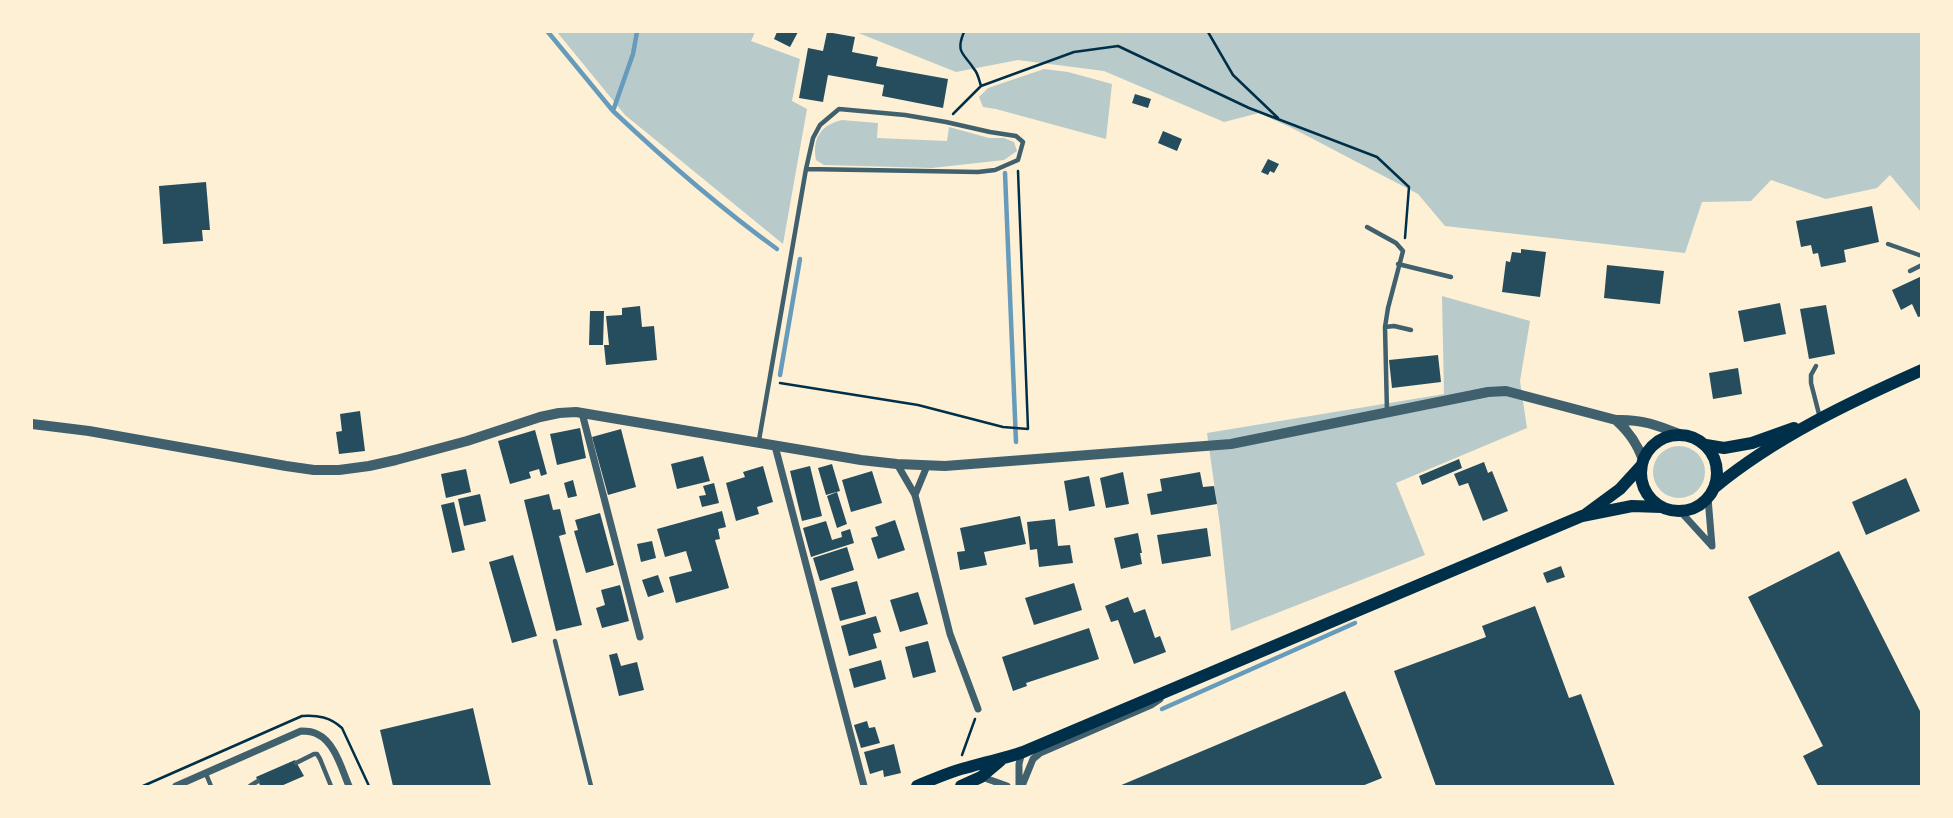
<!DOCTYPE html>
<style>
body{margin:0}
#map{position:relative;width:1953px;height:818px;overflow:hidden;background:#fdf0d5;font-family:Raleway,sans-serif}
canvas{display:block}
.frame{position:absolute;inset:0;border:33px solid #fdf0d5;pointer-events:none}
</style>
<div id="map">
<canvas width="1953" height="818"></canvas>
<div class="frame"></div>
</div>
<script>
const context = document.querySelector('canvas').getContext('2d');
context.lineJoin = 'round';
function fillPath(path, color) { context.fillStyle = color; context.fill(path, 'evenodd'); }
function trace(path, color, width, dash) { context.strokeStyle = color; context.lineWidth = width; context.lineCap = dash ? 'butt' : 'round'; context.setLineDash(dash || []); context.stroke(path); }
const green = new Path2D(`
 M557,32h198l-4,9 49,18 -8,42 15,8 -24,135 -158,-129z
 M856,32h1065v180l-31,-37 -13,13 -51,11 -55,-19 -20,21 -49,1 -17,51 -240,-27 -27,-32 -126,-66 -33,-15 -35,9 -120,-51 -86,-11 -62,12z
 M1044,69l24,3 44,12 -6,55 -110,-30 -13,-2 -4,-10 9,-9z
 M842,120l36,3 -1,15 70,3 2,-14 40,11h15l10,4 3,9 -13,9 -72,8 -108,-3 -8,-5c-4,-22 5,-35 26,-40z
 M1442,296l88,25 -10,60 7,47 -131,55 29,72 -194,76 -11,-105 -13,-93 237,-39z
 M1653 472a26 26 0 1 1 52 0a26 26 0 1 1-52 0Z`);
const stream = new Path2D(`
 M548,32l65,79
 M637,32l-4,22 -20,57c52,49 106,96 164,138
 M1005,173l11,269
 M780,375l20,-116
 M1162,709l193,-86`);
const building = new Path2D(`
 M777,32h21l-8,15 -16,-8z
 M827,32l28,5 -3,15 26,5 -2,9 72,13 -5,29 -61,-12 2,-11 -56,-10 -5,27 -24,-4 9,-50 15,3z
 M1135,94l16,5 -3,9 -16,-5z
 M1163,131l19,8 -5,12 -19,-8z
 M1268,159l11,5 -5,9 -4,-2 -2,4 -7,-3z
 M206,182l4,48h-8l1,11 -40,3 -4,-58z
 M1872,206l7,36 -35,8 2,12 -25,5 -3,-14 -5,1 -2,-9 -10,2 -5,-26z
 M1521,249l25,3 -6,45 -38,-5 4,-31 4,1 2,-10 9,1z
 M1607,265l57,6 -4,33 -56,-6z
 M1922,276v40l-4,1 -6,-13 -11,6 -9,-20z
 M1780,303l6,31 -42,8 -6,-31z
 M1826,305l9,49 -26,5 -9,-50z
 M640,306l2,21 12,-1 3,34 -51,5 -2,-20h5l-3,-29 16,-1v-7z
 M590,311h14l-1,34h-14z
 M1438,355l3,27 -49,6 -3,-28z
 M1738,368l4,26 -29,5 -4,-26z
 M360,411l5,40 -26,3 -3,-22 6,-1 -2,-17z
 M580,428l6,30 -29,7 -7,-31z
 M621,429l15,58 -28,8 -16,-58z
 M535,430l12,44 -6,2 -2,-7 -10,3 2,6 -21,6 -12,-43z
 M703,456l7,25 -33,8 -6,-25z
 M1459,459l3,9 -40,17 -3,-9z
 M1484,462l4,11 4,-2 16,40 -25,10 -15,-38 -9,3 -5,-12z
 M832,464l8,27 -14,4 -8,-27z
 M763,466l10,36 -16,5 2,7 -23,7 -10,-38 19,-6 -2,-5z
 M810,466l12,50 -20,5 -12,-50z
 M466,469l5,23 -25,6 -5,-24z
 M872,471l10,32 -31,9 -9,-32z
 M1123,472l6,32 -23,4 -6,-30z
 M1200,472l3,15 11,-1 3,18 -66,11 -4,-21 15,-3 -2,-12z
 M1089,476l6,30 -26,5 -5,-30z
 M1906,478l14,33 -54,24 -14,-33z
 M573,480l4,16 -9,2 -4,-15z
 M714,483l5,20 -17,4 -3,-11 7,-1 -3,-9z
 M837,492l10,32 -10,4 -10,-32z
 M480,494l6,27 -22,5 -6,-27z
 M549,494l4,16 7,-1 6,25 -7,2 23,89 -26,6 -32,-131z
 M454,502l11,48 -13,3 -11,-48z
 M722,511l4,16 -8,2 2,10 -5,1 14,48 -53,15 -7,-26 23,-6 -6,-20 -21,6 -8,-28z
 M600,513l14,52 -28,8 -12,-42 4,-1 -3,-10z
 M1020,516l6,28 -42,8 3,13 -27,5 -3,-18 8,-1 -5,-23z
 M1055,519l3,27 12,-1 3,18 -34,4 -2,-18 -7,1 -3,-28z
 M895,520l10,30 -27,9 -7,-21 7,-2 -3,-9z
 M826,521l6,19 10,-3 -1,-5 9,-3 4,14 -43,14 -8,-29z
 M1207,528l4,28 -49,8 -5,-29z
 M1138,533l4,20h-2l2,11 -21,5 -7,-31z
 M652,541l4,17 -15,4 -4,-18z
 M847,547l7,23 -34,11 -7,-23z
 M1839,551l83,164v71h-104l-15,-30 20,-10 -75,-149z
 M513,555l24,81 -25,7 -23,-81z
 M1561,566l4,11 -18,6 -4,-10z
 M658,575l6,17 -16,5 -6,-17z
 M857,581l9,33 -26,7 -9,-33z
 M1074,583l8,27 -48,15 -9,-27z
 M620,585l9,36 -27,7 -6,-20 9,-3 -4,-15z
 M918,592l10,32 -28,8 -10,-32z
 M1128,597l6,16 11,-4 10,29 5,-2 6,16 -32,12 -16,-44 -7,2 -6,-16z
 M1535,606l34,92 12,-4 34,92h-179l-42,-115 92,-34 -4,-11z
 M876,616l5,16 -8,2 4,14 -28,8 -8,-30z
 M1089,628l10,31 -73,24 1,3 -14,5 -11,-34z
 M928,641l8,31 -23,6 -8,-31z
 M617,653l4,13 16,-4 7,28 -25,6 -10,-41z
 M881,660l5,19 -32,9 -5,-19z
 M1345,691l37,87 -20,8h-243z
 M473,708l18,78h-98l-13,-56z
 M867,721l2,7 6,-1 5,16 -19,5 -7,-23z
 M894,744l7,29 -17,4 -1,-7 -13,4 -6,-22z
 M295,760l9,16 -23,10 -21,-1 -4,-8z`);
const path = new Path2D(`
 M964,32c-9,21 0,21 10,37 4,4 5,11 7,17
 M1208,32l25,43 45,43
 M953,114l28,-28 93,-34 44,-6 131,62 128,49 32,30 -4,51
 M780,383l138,22 85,22 25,2 -10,-258
 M962,755l13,-36
 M143,786l159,-70c16,-1 28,1 40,12l27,58`);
const service = new Path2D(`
 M1367,227l29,16 7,8 -15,57 -3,19 2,85
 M1888,244l34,12
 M1398,264l53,13
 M1910,271l12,-6
 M1385,327l9,-1 17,4
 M1816,366l-5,9v8l9,35
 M759,440l47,-271 7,-31 7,-13 19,-16 66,6 41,7 44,10 26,4 7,6 -5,18 -23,10 -17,2 -172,-3
 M555,641l36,145
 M296,763l18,-9h3l3,5 11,27
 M206,774l5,12
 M250,786l8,-5`);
const minor = new Path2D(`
 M582,413l58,224
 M775,446l89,340
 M897,464l18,31 35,139 28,75
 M915,495l12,-29
 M1708,498l4,48
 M1680,511l31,34
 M982,777l25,9
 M176,786l125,-55c5,0 11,0 16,3 18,8 25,36 32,52
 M1019,786v-22l3,-12
 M1022,786l11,-27 7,-6 111,-48 9,-6`);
const tertiary = new Path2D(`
 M1616,420c13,12 21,23 27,40
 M32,424l57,7 197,35 28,4h25l30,-4 27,-6 71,-19 73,-24 19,-4 17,-1 285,48 36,4 48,2 286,-22 257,-52 18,-1 110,29c25,-1 41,5 63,14`);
const secondary = new Path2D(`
 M1641 473a38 38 0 1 1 76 0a38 38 0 1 1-76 0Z
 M1706,445l18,3 28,-5 42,-15
 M1715,487c61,-50 135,-85 207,-117
 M1586,514l34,-25 21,-23
 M917,786c17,-7 34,-15 52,-19 19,-6 35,-8 54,-15l559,-236 50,-10 29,1
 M961,786l20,-9 19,-16`);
fillPath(green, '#b9caca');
trace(stream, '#669bbc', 4.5);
fillPath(building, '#264d5e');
trace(path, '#003049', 2.5);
trace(service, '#3f606c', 4.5);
trace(minor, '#3f606c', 7);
trace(tertiary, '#3f606c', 10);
trace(secondary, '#003049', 12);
</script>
